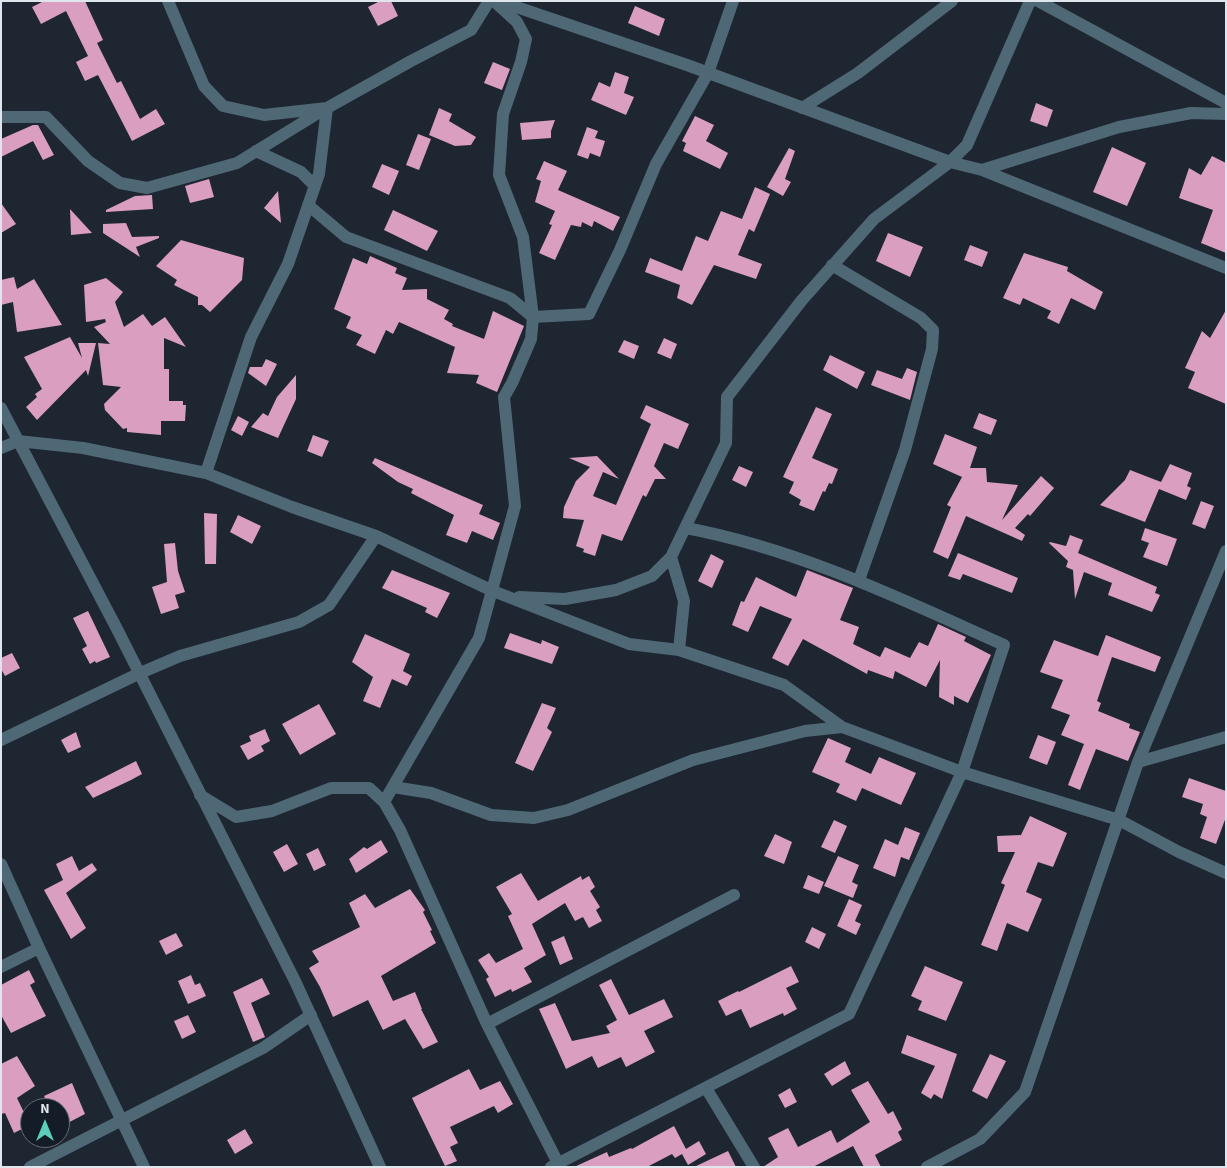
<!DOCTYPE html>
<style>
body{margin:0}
#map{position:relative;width:1227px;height:1168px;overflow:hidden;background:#1d2631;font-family:"Source Sans 3",sans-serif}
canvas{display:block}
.frame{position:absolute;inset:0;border:2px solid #dfe5ec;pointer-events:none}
.north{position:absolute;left:20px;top:1098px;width:50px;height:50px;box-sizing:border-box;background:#141d27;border:1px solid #656d76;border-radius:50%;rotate:0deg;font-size:14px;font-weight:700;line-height:20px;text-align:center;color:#dfe5ec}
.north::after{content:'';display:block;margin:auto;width:18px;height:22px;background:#5cceba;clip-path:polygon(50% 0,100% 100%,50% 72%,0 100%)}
</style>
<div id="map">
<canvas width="1227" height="1168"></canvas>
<div class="frame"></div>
<div class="north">N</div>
</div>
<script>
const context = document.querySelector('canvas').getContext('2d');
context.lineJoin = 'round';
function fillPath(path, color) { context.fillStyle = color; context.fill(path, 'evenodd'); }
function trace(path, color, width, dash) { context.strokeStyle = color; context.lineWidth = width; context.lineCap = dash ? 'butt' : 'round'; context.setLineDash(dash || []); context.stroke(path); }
const building = new Path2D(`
 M44,1h41l18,39 -6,3 20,40 4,-2 19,38 16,-10 9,15 -33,17 -34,-66 -13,6 -9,-19 12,-6 -22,-45 -25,13 -9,-17z
 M380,1h11l7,15 -20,10 -10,-19z
 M635,6l30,13 -6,17 -31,-13z
 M493,62l17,7 -8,21 -18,-7z
 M615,72l14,5 -5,16 10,4 -8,18 -35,-15 8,-18 11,5z
 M1036,103l17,7 -6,17 -17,-6z
 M439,108l13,6 -3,7 27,16 -5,8 -16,1 -26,-11z
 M695,116l19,9 -8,16 22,12 -8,16 -37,-18 3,-8 -4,-2z
 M555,120l-4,11v7l-29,2 -2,-17z
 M33,125h5l16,30 -11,5 -10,-19 -32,16v-18z
 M587,127l11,4 -3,7 10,3 -5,16 -10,-4 -2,6 -11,-4z
 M418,134l13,5 -12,31 -13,-5z
 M1112,147l34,16 -19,43 -34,-14z
 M789,148l6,3 -10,28 6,3 -8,14 -16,-9z
 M1212,156l14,7v90l-25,-10 12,-33 -34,-12 10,-30 12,7z
 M544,161l23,10 -9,19 62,27 -7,14 -19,-10 -2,6 -10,-5 -1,5 -10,-2 -16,35 -16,-7 13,-28 -3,-1 6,-13 -20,-9 6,-21 -5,-2z
 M382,164l17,7 -10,24 -17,-8z
 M209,179l5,18 -24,6 -5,-17z
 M755,187l15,7 -16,38 -5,-3 -11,26 24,9 -6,15 -42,-14 -22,40 -15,-7 3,-13 -35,-13 5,-14 32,13 14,-35 12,5 13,-30 21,8z
 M278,191l3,32 -17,-15z
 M152,195l1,14 -47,3v-2l29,-14z
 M1,203l15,21 -15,9z
 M70,209l22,24 -21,2z
 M393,210l45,21 -11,20 -43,-21z
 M126,223l6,14 27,-1v2l-23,9 4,10 -37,-24v-9z
 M888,233l35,14 -13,30 -34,-16z
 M181,240l63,18 -2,22 -32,32 -8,-7h-4v-8l-24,-12 3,-5 -21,-14z
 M970,245l18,7 -6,15 -18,-7z
 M1024,253l44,14 -1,4 36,21 -8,18 -24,-12 -12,26 -12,-6 4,-7 -28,-13 -3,7 -17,-7z
 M370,256l27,12 -2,5 12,5 -5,12 25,-1v10l22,11 -5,9 9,5 -1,2 32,13 9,-28 31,15 -27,66 -21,-9 3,-8 -32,-2 8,-26 -56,-25 -6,12 -7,-4 -11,24 -19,-9 6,-10 -16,-7 5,-11 -17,-8 19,-51 14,6z
 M14,277l3,12 17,-10 28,46 -45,7 -4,-30 -12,3v-25z
 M106,278l17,14 -8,10 9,25 19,-13 9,12 13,-9 21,30 -22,-9v31h5v32h14v4h3l-1,16h-24v14l-34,-3v-4l-4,1 -18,-19 -1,-6 17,-17 -18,-2 -5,-42 12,1 -16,-17 12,-5 -1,-3 -19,3 -2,-37z
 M1226,310v94l-38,-16 7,-16 -10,-4 17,-37 8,7z
 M70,337l12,21 -4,-15h18l-8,33 -2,-6 -49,50 -11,-13 11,-10 -2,-3 7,-5 -18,-32z
 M664,338l13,6 -6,15 -14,-6z
 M624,340l15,6 -5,13 -16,-7z
 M830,355l35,17 -8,17 -34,-19z
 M266,359l11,5 -11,22 -18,-13 2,-6h12z
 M907,368l10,4 -7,28 -39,-15 6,-15 25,9z
 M296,375v24l-18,39 -27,-11 12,-14 5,3 9,-19z
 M646,405l43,19 -11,25 -14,-6 -10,23 12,13h-11l-9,18 -3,-2 -21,46 -20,-7 -7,22 -12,-4 1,-3 -8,-3 8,-26 -21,-2 1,-11 12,-26 14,-14 -21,-9 28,-2 22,23 -16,-7 -10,24 23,9 35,-81 -11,-6z
 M816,407l16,7 -20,44 26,11 -6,15 -3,-1 -4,9 -2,-1 -9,20 -15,-6 2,-5 -12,-7 5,-11 -11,-5z
 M979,413l18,7 -6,15 -18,-7z
 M238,416l11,6 -7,14 -11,-6z
 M945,434l32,13 -7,21h16l1,14 31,3 -16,35 39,-44 13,12 -24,28 -2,-2 -13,14 10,7 -3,6 -56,-25 -18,43 -15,-7 18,-45 -4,-2 15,-28 -29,-13z
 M313,435l16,6 -7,16 -15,-6z
 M375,458l108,47 -4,9 21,9 -7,17 -21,-9 -5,12 -21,-8 8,-20 -43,-22 2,-4 -15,-7 -26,-19z
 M1170,464l22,9 -5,13 4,2 -5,12 -27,-11 -14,33 -45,-17 25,-25 5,-10 31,12z
 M739,466l14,6 -7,15 -14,-7z
 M1201,501l13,5 -9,23 -13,-5z
 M204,513l13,1 -1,50h-11z
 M238,515l23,11 -9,18 -22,-12z
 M1145,528l32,11 -10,27 -24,-9 6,-14 -8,-3z
 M1070,535l13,5 -5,13 79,34 -2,6 5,2 -8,17 -44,-17 4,-12 -28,-11 -9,27 -2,-29 -7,-3 2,-6 -19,-18 1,-1 16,4z
 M175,543l3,28 7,21 -10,3 4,13 -18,6 -9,-27 15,-5 -3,-38z
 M958,553l60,25 -6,15 -49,-19 -3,6 -12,-4z
 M711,554l13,7 -12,27 -14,-7z
 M392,570l58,23 -13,25 -12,-6 2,-4 -45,-20z
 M807,570l46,18 -13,32 19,7 -6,17 27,13 5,-10 25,11 9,-16 9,4 10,-22 28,13 -2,4 27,14 -23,48 -14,-7v9l-15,-8 1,-37 -14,27 -31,-16 -2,8 -25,-9 -1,4 -64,-35 -15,27 -16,-8 20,-39 -32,-13 -12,26 -16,-7 9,-24 3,1 12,-25 40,20z
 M88,611l22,46 -14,6 -1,-2 -5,3 -8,-15 5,-3 -14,-28z
 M510,633l31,11 1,-4 17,7 -7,17 -48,-16z
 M365,634l45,20 -7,17 9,5 -5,10 -15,-7 -12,29 -17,-7 10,-24 -21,-15z
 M1106,635l55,22 -6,15 -43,-15 -15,44 4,2 -3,8 32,13 -1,4 11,4 -12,29 -32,-12 -16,41 -12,-5 16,-41 -23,-9 9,-20 -19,-7 12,-28 -23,-8 14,-32 44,16z
 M12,653l8,15 -15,8 -4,-7v-11z
 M542,703l14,5 -9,20 5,4 -19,39 -18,-8z
 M319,704l17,30 -36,21 -18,-31z
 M265,729l5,12 -9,5 3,5 -16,9 -8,-14 11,-5 -2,-5z
 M76,732l5,15 -13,6 -7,-13z
 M1038,735l18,7 -9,23 -18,-7z
 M828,738l23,10 -6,14 26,12 8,-17 37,16 -15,32 -39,-17 -6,13 -20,-9 4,-8 -28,-12z
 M136,761l6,13 -11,6 -38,18 -8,-11z
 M1189,778l37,13v26l-10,27 -16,-6 7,-21 -7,-3 3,-10 -21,-7z
 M1030,816l37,17 -14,34 -15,-5 -12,30 16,7 -14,33 -21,-9 -10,28 -16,-6 24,-60 -4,-2 14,-31h-17l-1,-16 24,-1z
 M834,820l13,6 -12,27 -14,-6z
 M905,827l15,6 -11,27 -8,-3 -6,20 -22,-9 12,-29 13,6z
 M775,834l17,8 -8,22 -20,-8z
 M381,840l7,12 -32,21 -7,-14 15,-12 3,2z
 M287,844l11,20 -14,8 -11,-20z
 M318,848l8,17 -12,6 -8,-17z
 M72,856l7,15 13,-8 5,7 -31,23 20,35 -15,11 -27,-49 19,-10 -7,-16z
 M838,856l21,9 -7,17 6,3 -5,13 -29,-12z
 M521,873l17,28 43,-25 1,4 7,-4 6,11 -5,4 10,16 -4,3 6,11 -13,7 -6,-11 -8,4 -10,-18 -33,21 14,31 -22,13 8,14 -20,10 -1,-3 -16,8 -9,-18 3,-2 -11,-17 11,-7 7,10 27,-14 -15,-33 4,-2 -16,-27z
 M808,875l16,7 -5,12 -16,-6z
 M410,889l15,21 -2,2 9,18 -2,1 6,12 -55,33 12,25 22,-9 7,17h-1l17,33 -15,7 -18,-30 -22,11 -15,-30 -35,17 -13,-30 -11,-19 10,-6 -7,-11 48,-24 -11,-24 16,-9 10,14z
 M849,899l13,6 -7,16 6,3 -5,11 -19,-9z
 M812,927l14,7 -7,15 -14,-7z
 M176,933l7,13 -17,9 -7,-14z
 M564,936l9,23 -13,6 -9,-23z
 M791,966l8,16 -13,6 11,21 -13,7 -1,-3 -33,15 -9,-19 -15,7 -8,-15 20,-10 1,1z
 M925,966l38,16 -17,39 -28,-11 4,-9 -11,-5z
 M29,970l6,12 -5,3 16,31 -35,17 -10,-18v-30z
 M191,975l4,10 5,-2 6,13 -18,8 -10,-23z
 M262,978l8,16 -19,9 14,34 -12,5 -20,-50z
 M611,979l18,36 35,-16 9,18 -29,14 11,21 -29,15 -5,-10 -23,11 -6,-12 -26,13 -27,-60 16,-6 17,38 38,-8 -4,-7 11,-6 -18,-35z
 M188,1015l8,17 -14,7 -8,-18z
 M907,1035l50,19 -15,45 -8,-5 -3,5 -10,-6 14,-27 -34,-13z
 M990,1054l16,7 -19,38 -15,-8z
 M17,1056l18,30 -18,12 13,27 -16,8 -9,-20 -4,1v-50z
 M845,1061l6,13 -19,12 -8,-12z
 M469,1069l11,21 20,-9 13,23 -15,9 -4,-7 -44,21 8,16 -8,4 7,14 -12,5 -33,-68z
 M868,1081l20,33 5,-3 9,18 -4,3 4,8 -27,15 6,12h-17l-11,-21 -40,21h-50l15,-10 -10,-19 20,-10 10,19 33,-17 6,13 33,-21 -19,-32z
 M72,1083l13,31 -25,13v-19h-10l-6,-12z
 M790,1088l7,14 -12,6 -7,-13z
 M674,1126l12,23 13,-8 7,13 -18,11 -6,-11 -7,4 -3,-4 -25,13h-73l33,-15 2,5 22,-9 1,1z
 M245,1129l8,14 -18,11 -8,-14z
 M728,1151l8,16h-42z`);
const street = new Path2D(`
 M168,1l36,85 19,20 41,9 63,-7 84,-47 60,-31 18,-29
 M499,1l188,64 263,97 32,8 244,98
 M1038,1l188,102
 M802,108l56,-35 94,-72
 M1,117h45l42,44 32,22 27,5 90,-25 86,-53
 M256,151l45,21 14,14
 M982,170l137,-43 72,-14 35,1
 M308,205l38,32 164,61 23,19 56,-3 31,-64 36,-86 52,-91 25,-72
 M832,265l89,53 12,12 -1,19 -27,101 -46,130
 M1,408l116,221 178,352 85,186
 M1,448l17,-7 65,7 123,25 86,34 84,29 117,55 136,53 50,6 105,35 58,42 120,45 157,48 60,32 47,21
 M206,473l45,-136 37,-73 31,-90 8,-66
 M671,557l13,44 -5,49
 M519,597l46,2 51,-9 36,-14 19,-19 55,-114 1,-46 75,-97 72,-81 76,-57 17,-17 63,-144
 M1,740l137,-66 42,-18 119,-34 30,-17 47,-69
 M1138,762l88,-25
 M393,787l38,6 60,22 43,3 34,-8 125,-50 112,-29 37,-4
 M200,795l36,22 36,-6 59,-23h38l15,14 16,28 87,194 73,143
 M384,802l95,-164 36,-132 -11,-109 8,-14 19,-44 2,-22 -10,-80 -24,-62 4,-61 18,-52 5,-23 -9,-17 -23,-21
 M1,864l38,84 105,219
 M1,967l38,-19
 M487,1024l247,-129
 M706,1088l48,79
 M30,1167l233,-119 48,-33
 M551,1167l298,-153 113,-242 42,-127c-103,-46 -206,-96 -318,-117
 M927,1167l53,-28 45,-47 113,-330 88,-211`);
fillPath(building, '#da9ec0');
trace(street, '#4f6876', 12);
</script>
